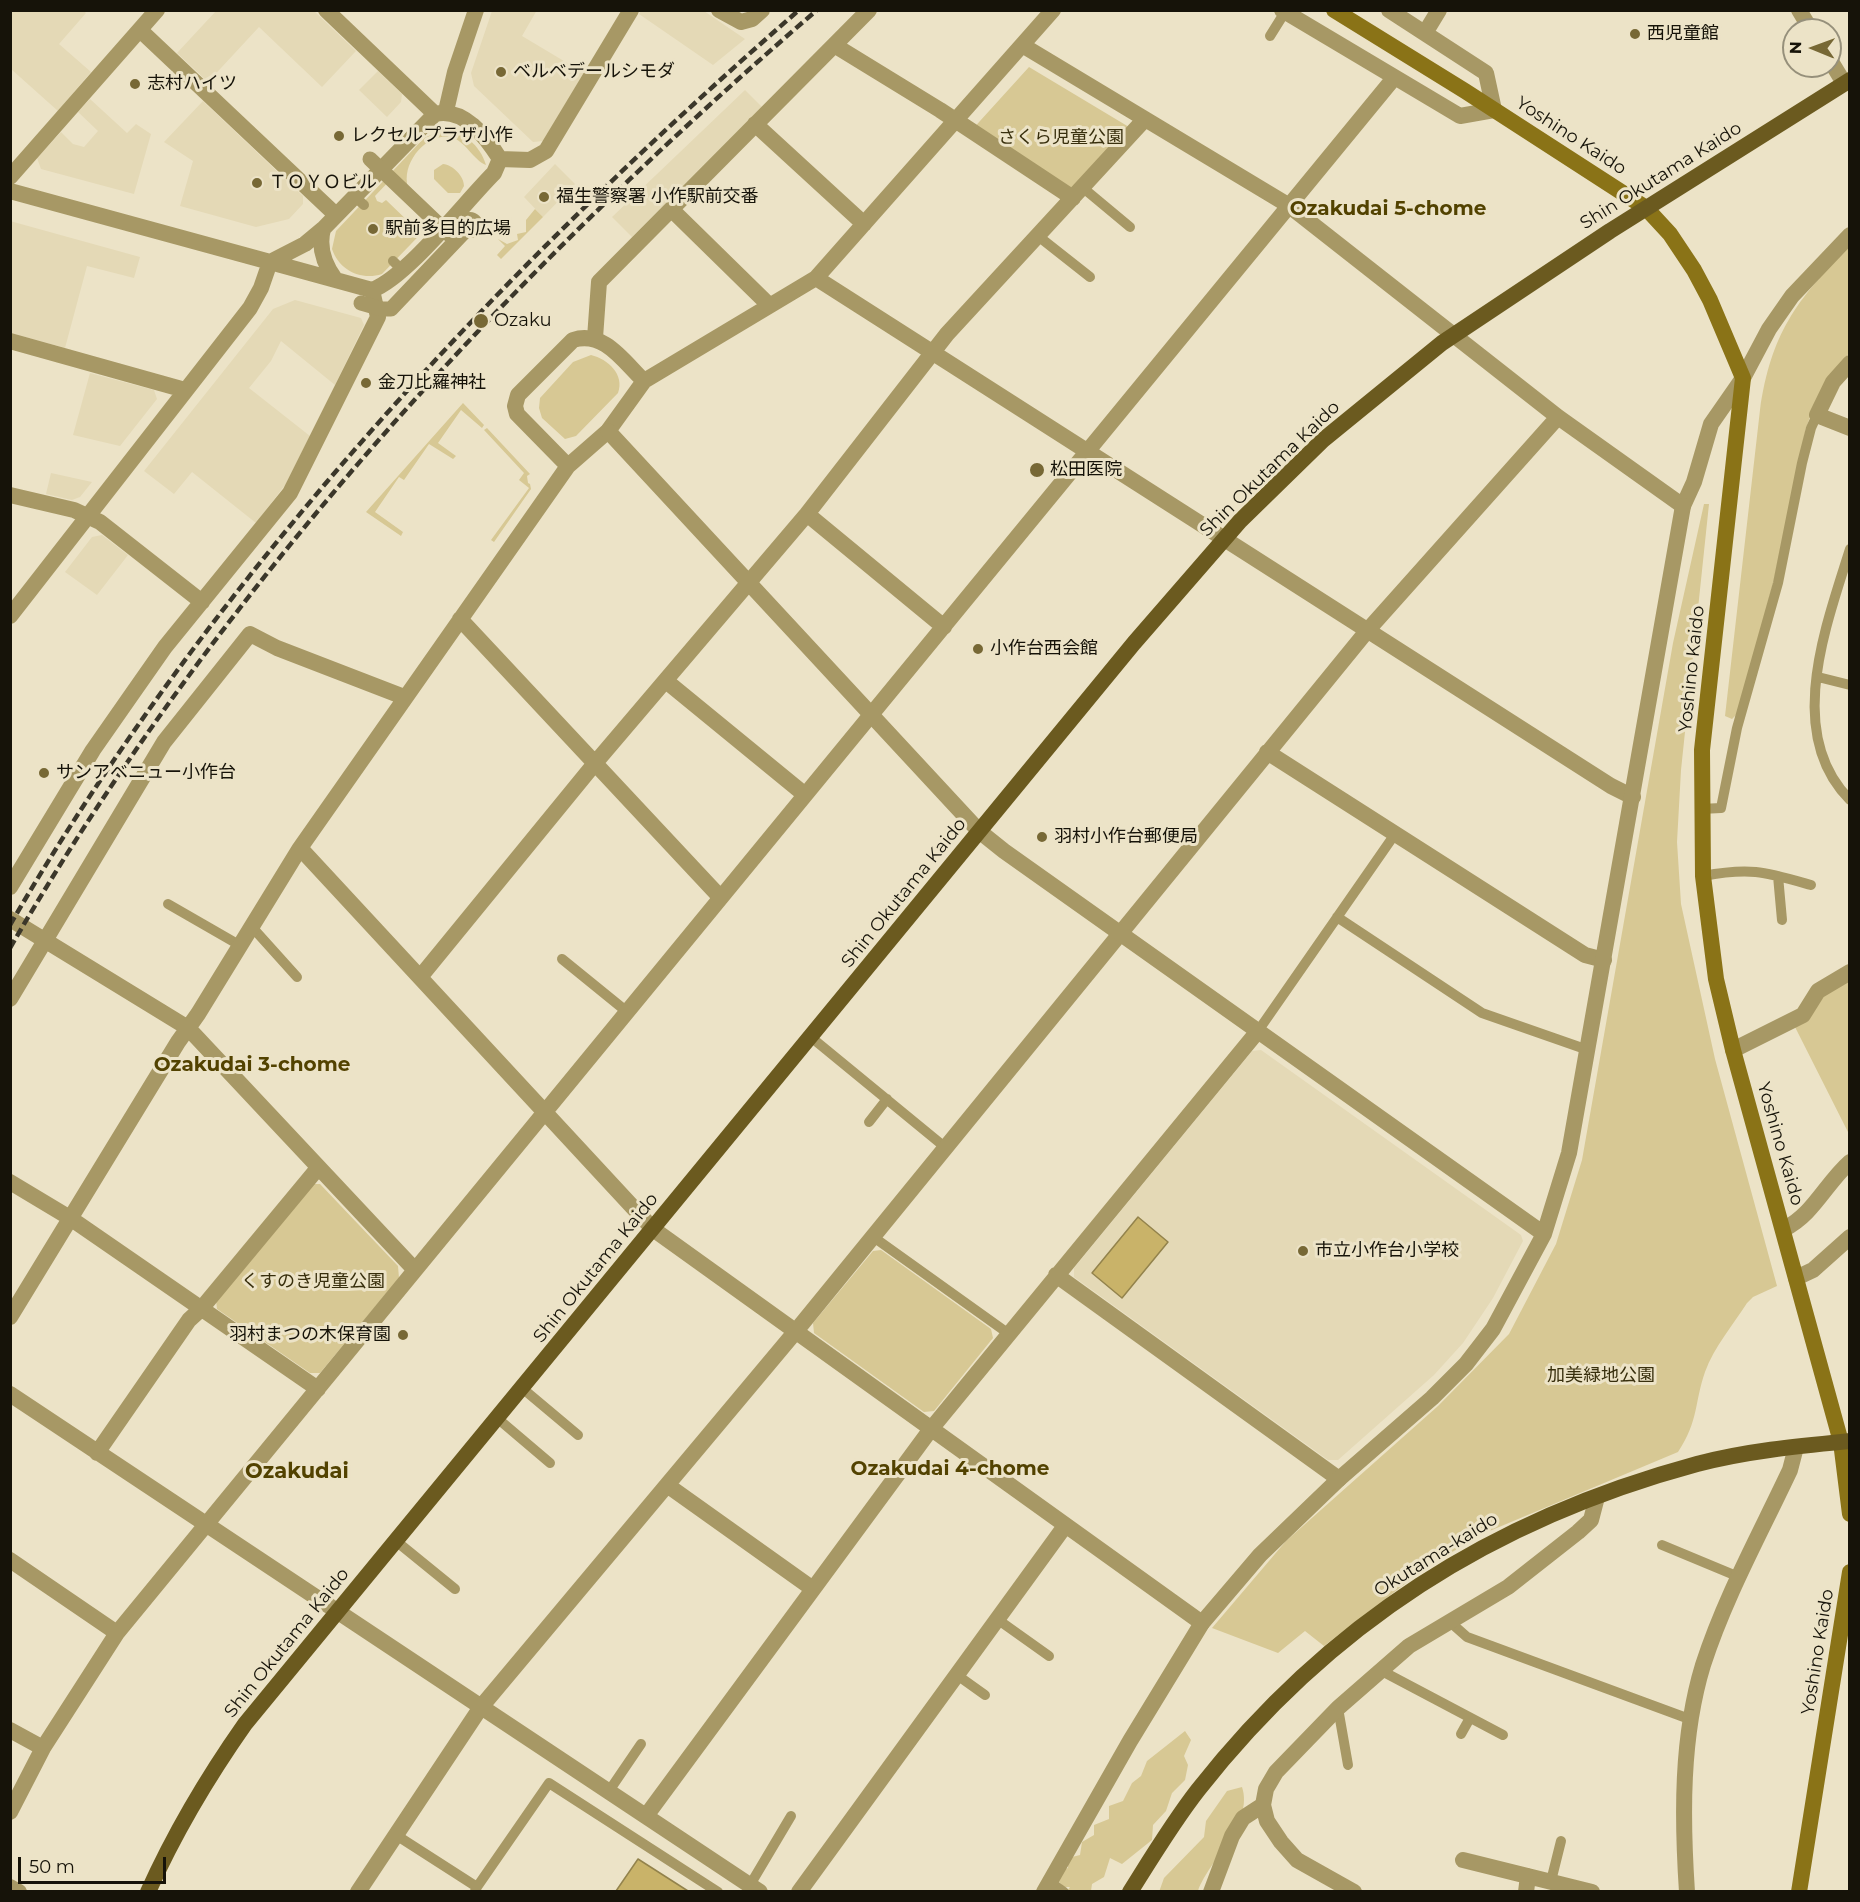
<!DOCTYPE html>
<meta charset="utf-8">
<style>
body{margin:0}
#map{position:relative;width:1860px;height:1902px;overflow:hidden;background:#ece3c7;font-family:Montserrat,sans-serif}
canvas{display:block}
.frame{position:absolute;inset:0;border:12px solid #161309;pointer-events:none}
.north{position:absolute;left:1782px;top:18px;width:60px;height:60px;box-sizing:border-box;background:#ece3c7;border:2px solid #96907b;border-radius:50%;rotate:271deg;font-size:16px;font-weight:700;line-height:24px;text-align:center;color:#161309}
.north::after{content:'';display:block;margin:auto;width:21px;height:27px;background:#776835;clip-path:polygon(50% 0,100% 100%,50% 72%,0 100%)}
.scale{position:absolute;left:18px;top:1857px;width:148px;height:27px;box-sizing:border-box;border:3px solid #161309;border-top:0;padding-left:8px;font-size:18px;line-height:21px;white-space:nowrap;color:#161309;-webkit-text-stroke:4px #ece3c7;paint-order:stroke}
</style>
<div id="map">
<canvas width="1860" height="1902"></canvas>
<div class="frame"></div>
<div class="north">N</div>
<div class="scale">50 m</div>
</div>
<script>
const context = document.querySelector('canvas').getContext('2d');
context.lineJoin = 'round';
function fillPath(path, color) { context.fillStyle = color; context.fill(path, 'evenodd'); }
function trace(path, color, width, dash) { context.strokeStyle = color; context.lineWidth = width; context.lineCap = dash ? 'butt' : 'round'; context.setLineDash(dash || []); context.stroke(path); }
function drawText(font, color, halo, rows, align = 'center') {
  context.font = font + ' Montserrat,"Noto Sans JP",sans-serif'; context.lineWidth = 6; context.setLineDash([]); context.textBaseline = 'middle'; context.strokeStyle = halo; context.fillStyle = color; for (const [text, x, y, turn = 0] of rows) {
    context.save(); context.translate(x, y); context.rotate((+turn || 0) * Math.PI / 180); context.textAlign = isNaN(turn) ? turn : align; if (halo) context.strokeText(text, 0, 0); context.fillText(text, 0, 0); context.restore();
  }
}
const built = new Path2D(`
 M83,10l3,3 -27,31 32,28 -33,39 -47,-42v-58z
 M537,10l-15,26 62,37 -41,68 -10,1 -59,-56 -3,-13 21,-62z
 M216,11h98l42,40 -34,36 -63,-60 -51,55 -31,-29z
 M641,11h63l41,28 -32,26 -74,-51z
 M378,71l24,23 -1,8 -14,15 -28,-27z
 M745,90l17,17 -130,130 -20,-20z
 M90,99l37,34 9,-9 15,10 -17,60 -93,-25 -4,-11 24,-26 12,12 11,3 14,-16 -20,-19z
 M203,101l100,95v8l-14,15 -33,8 -76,-21 13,-45 -29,-19z
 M555,164l20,20 -32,33 -19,-20z
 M10,221l130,36 -6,21 -47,-12 -22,82 -54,-15z
 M295,300l66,18 3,7 -29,60 -54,-44 -10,20 -22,27 61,48 -25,49 -29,38 -64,-51 -18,22 -30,-23 129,-162z
 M90,373l64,17 3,9 -37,47 -47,-11z
 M51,473l41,9 -12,15 -8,3 -26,-6z
 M102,535l26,20 -31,40 -32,-23 27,-35z
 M1261,1050l260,185 2,6 -30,57 -30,45 -29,32 -96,85h-10l-254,-183v-9l178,-217z`);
const green = new Path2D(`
 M1029,67l105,63 -66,66 -98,-64z
 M440,131c22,-1 40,13 46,34 -12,-4 -21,-25 -36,-28 -25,-4 -49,27 -42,50l30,29 -56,58c-21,7 -43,-4 -50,-25l4,-18 88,-93zM392,178l41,38 -18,19 -8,-7 4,-4 -25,-24 -4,3 -5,-2 -2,-5z
 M443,164c10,1 21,12 21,22l-4,7h-12l-14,-14v-9z
 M535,209l8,8 -42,42 -4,-4 8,-9 -7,-7 9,5 11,-4 -1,-6 9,-2v-12z
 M1849,247v106l-32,45 -11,30 -32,152 -36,133 -6,6 -7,-3 35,-306c11,-76 36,-110 89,-163z
 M591,355c17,4 34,20 27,38l-42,43 -11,3 -23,-21 -3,-10 1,-10 33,-36z
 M463,403l21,22 -2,3 -21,-18 -23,33 18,13 -3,3 -24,-15 -25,36 -5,-3 -24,35 28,20 -2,4 -35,-24z
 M487,428l43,46 -3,2 1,7 2,1 1,5 -37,53 -3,-2 38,-52 -10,-8 5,-7 -40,-43z
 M1704,504h5l-28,266 -4,72 4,62 34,155 62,227 -24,11 -6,6c-14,22 -33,44 -42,69 -11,32 -6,48 -27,80l-198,83 -57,35 -99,76 -19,-15 -27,22 -66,-25 74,-87 152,-135 71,-72 47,-90 26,-84 91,-517z
 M1849,979v155l-54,-107 23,-29z
 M310,1184h10l78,82 1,12 -79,95h-10l-93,-64 -1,-9z
 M881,1250l110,79 2,9 -59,73 -10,1 -110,-79 -1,-10 60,-72z
 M1185,1731l6,9 -7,16 4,9 -3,15 -13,13 -6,18 -13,14 -1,15 -30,24 -12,-6 -6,19 -12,7 -1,7h-24l3,-4h-6l-7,-7 2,-9 9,-3v-10l12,-3 2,-13 12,-7v-10l15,-6v-13l14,-5 9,-18 9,-7 6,-15z
 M1242,1787c12,36 -33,73 -44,104l-39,1 5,-14 40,-41 2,-16 21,-30z`);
const water = new Path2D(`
 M1138,1217l30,25 -46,56 -30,-25z
 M638,1859l50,32h-72z`);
const service = new Path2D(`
 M1270,36l15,-24
 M1082,187l48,40
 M354,196l10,9
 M1038,236l52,41
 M393,261l9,9
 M1850,549c-24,77 -66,185 0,251
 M1818,677l32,8
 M1701,809l20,-1 16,-80 41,-145 24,-120 9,-35 6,-13
 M1703,876c48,-9 62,-4 108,9
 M1778,876l4,44
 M168,904l73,42
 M1337,917l145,96 106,37
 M252,927l45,50
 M562,959l64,52
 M1258,1031l137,-197
 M812,1038l134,110
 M869,1122l18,-23
 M872,1236l137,98
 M522,1388l56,47
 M497,1418l53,45
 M396,1541l59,48
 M1662,1545l77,32
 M997,1619l52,37
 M1450,1622l17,15 225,83
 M1380,1670l123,65
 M957,1675l28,20
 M1338,1708l10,57
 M1461,1734l9,-16
 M609,1791l32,-47
 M396,1835l81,52 -2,4
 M1551,1881l10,-40
 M1050,1882l14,10
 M750,1885l41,-69
 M477,1887l72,-104 169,109`);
const pedestrian = new Path2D(`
 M464.5 225a5.5 5.5 0 1 1 11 0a5.5 5.5 0 1 1-11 0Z`);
const minor = new Path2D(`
 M326,10l109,104
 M719,10l22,12 11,-3 10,-9
 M1282,10l178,106 34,-6 -8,-37 -97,-63
 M1799,10l12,20
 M140,30l196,185
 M1425,33l14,-23
 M834,45l106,65 133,88
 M1022,45l266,160 270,212 125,89 11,-24 17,-58 32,-46 26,-49 23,-33 58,-61
 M1830,60l14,23
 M446,111l9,-39 21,-62
 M755,124l109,100
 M500,159l30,1 16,-9 85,-141
 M10,177l147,-167
 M10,191l260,71 -9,26 -11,20 -240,308
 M672,210l97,95
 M323,229l-18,15 -35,18 102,28c35,-13 92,-87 122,-117l6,-14c-14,-22 -36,-52 -65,-45l-112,115c-5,19 1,35 12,50
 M816,278l795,508 22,11
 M595,338l4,-56 270,-272
 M10,341l175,49
 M1850,363l-17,19 -16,33 33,13
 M568,466l-51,-52 -2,-8 3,-11 55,-55c31,-10 51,22 71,41
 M10,495l64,15 26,12 102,80
 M807,514l137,113
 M460,619l260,278
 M666,681l138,113
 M1267,752l318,203 19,5
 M300,848l353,381 549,394
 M10,887l83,-137 37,-53 35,-50 125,-154 88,-176 -6,-27
 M10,919l178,109 227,242
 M421,976l175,-214 211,-248 140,-180 198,-215
 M10,999l154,-257 86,-108 27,14 127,49
 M1733,1050l70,-35 15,-24 32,-19
 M10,1182l60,36 248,171
 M1784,1229c29,-14 42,-46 66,-67
 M1056,1275l283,204
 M1796,1278l17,-8 37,-33
 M10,1317l168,-275 20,-28 102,-166 268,-382 40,-35 36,-50 172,-103 237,-268
 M10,1394l750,498
 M97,1453l92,-133 12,-11 117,-141
 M667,1485l146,104
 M10,1560l107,73
 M10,1730l33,18
 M10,1812l33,-64 74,-115 1277,-1555
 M646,1816l285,-387 327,-398
 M1463,1860l129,32
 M10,1887l9,5
 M358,1892l123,-185 315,-376 571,-700 191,-214
 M799,1892l266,-366
 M1211,1892l21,-56 11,-18 20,-13
 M1354,1892l-57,-32 -16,-18 -14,-21 -4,-16 3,-16 10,-17 62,-64 71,-62 99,-59 70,-55 13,-12 6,-23
 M1526,1892l2,-16
 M1687,1892c-5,-75 -6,-155 16,-227 22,-68 57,-131 87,-195l6,-23`);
const tertiary = new Path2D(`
 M608,431l371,400 25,20 540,383
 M1044,1892l86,-151 72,-118 58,-68 79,-76 93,-81 34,-34 27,-35 51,-95 25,-81 114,-647`);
const secondary = new Path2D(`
 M1334,10l131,81 181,117 24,26 24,36 16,30 33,78 -41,372 1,126 13,103 17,71 108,392 9,72
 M1799,1892l51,-320`);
const primary = new Path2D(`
 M148,1892c27,-60 59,-114 97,-168l889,-1081 106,-122 83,-81 119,-97 168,-112 240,-151
 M1130,1892c22,-35 43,-70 68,-102 131,-167 295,-271 499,-326 49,-13 102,-18 153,-23`);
const rail = new Path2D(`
 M10,925c202,-348 487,-652 789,-915
 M10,948c209,-360 493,-668 807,-938`);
const pedestrianBridge = new Path2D(`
 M370,159l85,81
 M361,303l21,6h9l76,-80`);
const markers = [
 [1635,34,6,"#776835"],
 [501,72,6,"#776835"],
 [135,84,6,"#776835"],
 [339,136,6,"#776835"],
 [257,183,6,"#776835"],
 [544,197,6,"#776835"],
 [373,229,6,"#776835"],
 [481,321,8,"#776835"],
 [366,383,6,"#776835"],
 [1037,470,8,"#776835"],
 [978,649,6,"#776835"],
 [44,773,6,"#776835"],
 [1042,837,6,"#776835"],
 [1303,1251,6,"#776835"],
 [403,1335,6,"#776835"]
];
const poiNames = [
 ["西児童館",1647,34],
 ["ベルベデールシモダ",513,72],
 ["志村ハイツ",147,84],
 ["レクセルプラザ小作",351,136],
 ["ＴＯＹＯビル",269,183],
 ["福生警察署 小作駅前交番",556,197],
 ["駅前多目的広場",385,229],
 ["Ozaku",494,321],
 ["金刀比羅神社",378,383],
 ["松田医院",1050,470],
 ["小作台西会館",990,649],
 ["サンアベニュー小作台",56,773],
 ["羽村小作台郵便局",1054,837],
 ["市立小作台小学校",1315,1251],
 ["羽村まつの木保育園",391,1335,"right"]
];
const streetNames = [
 ["Yoshino Kaido",1571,136,33],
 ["Shin Okutama Kaido",1661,176,-32],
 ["Shin Okutama Kaido",1270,469,-44],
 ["Yoshino Kaido",1692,669,-84],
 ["Shin Okutama Kaido",904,893,-51],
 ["Yoshino Kaido",1780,1144,74],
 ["Shin Okutama Kaido",596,1268,-51],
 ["Okutama-kaido",1436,1555,-32],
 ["Shin Okutama Kaido",287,1643,-51],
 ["Yoshino Kaido",1818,1652,-81]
];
const parkNames = [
 ["さくら児童公園",1061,138],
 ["くすのき児童公園",313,1282],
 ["加美緑地公園",1601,1376]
];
const neighbourhoodNames = [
 ["Ozakudai 5-chome",1388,209],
 ["Ozakudai 3-chome",252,1065],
 ["Ozakudai 4-chome",950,1469]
];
const quarterNames = [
 ["Ozakudai",297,1472]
];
fillPath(built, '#e4d9b6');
fillPath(green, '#d7c894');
fillPath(water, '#c9b369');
trace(water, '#93834c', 1.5);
trace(service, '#a79865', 10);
trace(pedestrian, '#a79865', 15);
trace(minor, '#a79865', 16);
trace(tertiary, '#a79865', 16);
trace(secondary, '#8a7317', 16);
trace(primary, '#6b5a1f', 16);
trace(rail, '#3b372a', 4.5, [9, 4.5]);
trace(pedestrianBridge, '#a79865', 15);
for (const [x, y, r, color] of markers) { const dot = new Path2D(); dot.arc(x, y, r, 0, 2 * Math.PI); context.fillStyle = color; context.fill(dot); trace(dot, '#ece3c7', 2); }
drawText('18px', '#161309', '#ece3c7', poiNames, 'left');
drawText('18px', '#161309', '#ece3c7', streetNames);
drawText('18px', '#382f0d', '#ece3c7', parkNames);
drawText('bold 20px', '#524200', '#ece3c7', neighbourhoodNames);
drawText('bold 21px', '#524200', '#ece3c7', quarterNames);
</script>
